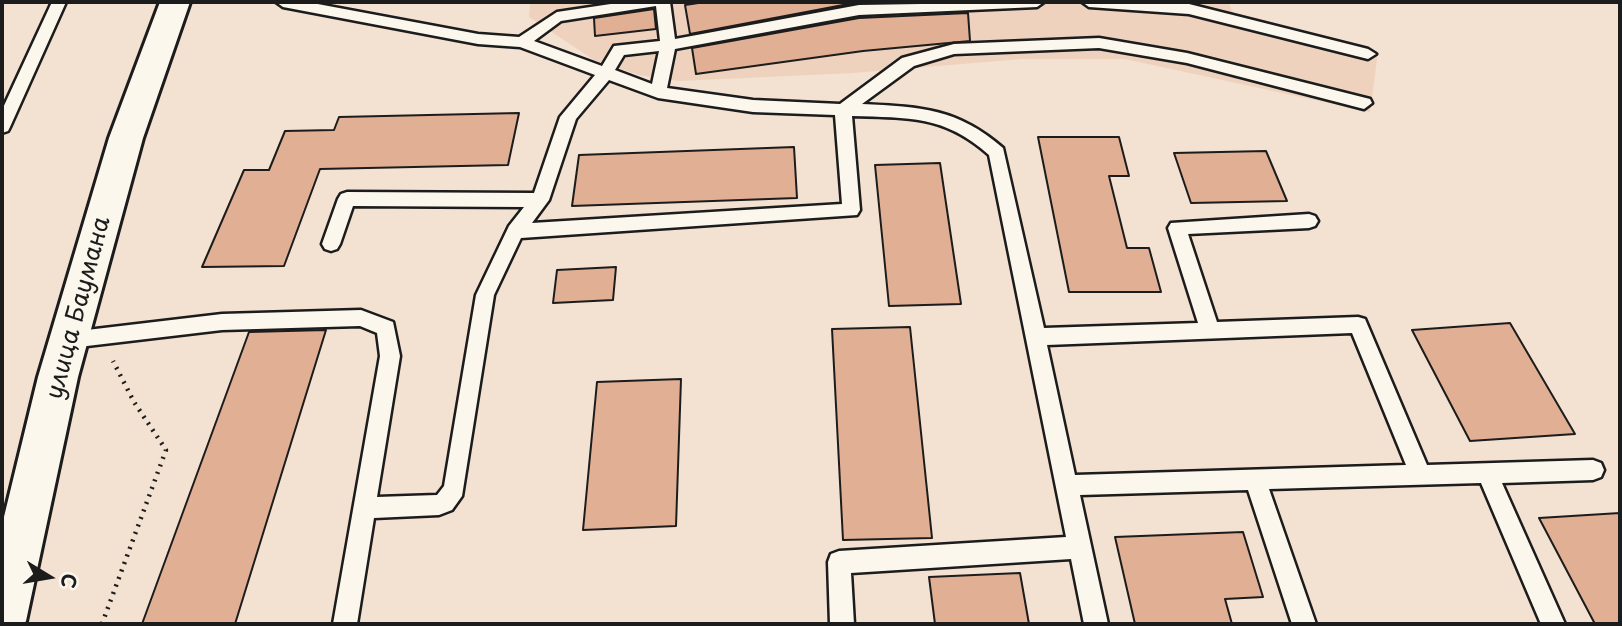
<!DOCTYPE html>
<meta charset="utf-8">
<style>
body{margin:0}
#map{position:relative;width:1622px;height:626px;overflow:hidden;background:#f3e1d1;font-family:"Playpen Sans",sans-serif}
canvas{display:block}
.frame{position:absolute;inset:0;border:4px solid #1c1c1c;pointer-events:none}
.north{position:absolute;left:14px;top:542px;width:70px;height:70px;-webkit-text-stroke:5px #fbf7ec;paint-order:stroke;rotate:101deg;font-size:19px;font-weight:700;line-height:28px;text-align:center;color:#1c1c1c}
.north::after{content:'';display:block;margin:auto;width:24px;height:32px;background:#1c1c1c;clip-path:polygon(50% 0,100% 100%,50% 72%,0 100%)}
</style>
<div id="map">
<canvas width="1622" height="626"></canvas>
<div class="frame"></div>
<div class="north">С</div>
</div>
<script>
const context = document.querySelector('canvas').getContext('2d');
context.lineJoin = 'round';
function fillPath(path, color) { context.fillStyle = color; context.fill(path, 'evenodd'); }
function trace(path, color, width, dash) { context.strokeStyle = color; context.lineWidth = width; context.lineCap = dash ? 'butt' : 'round'; context.setLineDash(dash || []); context.stroke(path); }
function drawText(font, color, halo, rows, align = 'center') {
  context.font = font + ' "Playpen Sans",sans-serif'; context.lineWidth = 6; context.setLineDash([]); context.textBaseline = 'middle'; context.strokeStyle = halo; context.fillStyle = color; for (const [text, x, y, turn = 0] of rows) {
    context.save(); context.translate(x, y); context.rotate((+turn || 0) * Math.PI / 180); context.textAlign = isNaN(turn) ? turn : align; if (halo) context.strokeText(text, 0, 0); context.fillText(text, 0, 0); context.restore();
  }
}
const built = new Path2D(`
 M530,2h698l5,11 145,39 -8,60 -245,-53h-103l-169,14 -174,8 -40,-6 -45,-15 -65,-43z`);
const building = new Path2D(`
 M705,2h193h-39l-169,32 -5,-29z
 M654,9l2,20 -61,7 -1,-18z
 M968,13l2,28 -107,10 -167,23 -4,-26 167,-30z
 M519,113l-11,52 -188,4 -36,97 -82,1 42,-97h25l16,-39 49,-1 5,-13z
 M1038,137h81l10,39h-20l18,72h22l12,44h-92z
 M794,147l3,51 -225,8 7,-51z
 M1266,151l21,50 -96,2 -17,-50z
 M940,163l21,141 -72,2 -14,-141z
 M616,267l-3,33 -60,3 4,-33z
 M1510,323l65,111 -105,7 -58,-111z
 M910,327l22,211 -89,2 -11,-211z
 M326,330l-91,294h-93l107,-292z
 M681,379l-5,147 -93,4 14,-148z
 M1620,513v111h-25l-56,-106z
 M1243,532l20,65 -38,2 7,25h-97l-20,-87z
 M1020,573l9,51h-94l-6,-47z`);
const path = new Path2D(`
 M102,624l64,-174 -32,-48 -21,-41`);
const lane = new Path2D(`
 M52,2h14l-56,125 -2,4 -6,2v-23z
 M276,2h31l171,32 41,3 38,-25 67,-10h46l5,37 184,-34 185,-3 -7,5 -178,8 -184,34 -8,39 86,12 87,4 62,-46 52,-14 145,-6 88,15 183,46 2,4 -8,6 -177,-46 -88,-15 -145,6 -40,12 -52,38c59,3 95,4 141,44l41,180 154,-5 -30,-95 3,-5 138,-9 6,2 3,5 -3,5 -6,2 -121,6 29,88 141,-5 7,2 62,146 166,-5 8,3 3,7 -3,7 -8,3 -91,3 63,141h-24l-60,-141 -212,6 47,135h-24l-44,-134 -168,5 28,129h-24l-13,-65 -220,14 3,51h-24l-2,-62 3,-8 8,-3 227,-14 -77,-382c-45,-40 -80,-37 -137,-39l8,94 -3,5 -336,23 -27,57 -32,201 -10,14 -13,5 -65,3 -17,106h-24l47,-268 -3,-23 -17,-7 -138,4 -152,18 -7,-2 -3,-6 3,-6 7,-2 152,-18 139,-4 32,12 7,34 -23,141 60,-2 7,-9 32,-191 33,-69 15,-19 -171,-1 -13,38 -3,5 -6,2 -6,-2 -3,-5 16,-45 3,-5 6,-2 187,1 26,-76 35,-42 -75,-28 -42,-3 -195,-37zM656,6l4,35 -46,5 -12,20 -68,-25 27,-20zM659,51l-7,33 -37,-14 9,-15zM609,80l49,18 95,14 82,3 7,89 -310,19 17,-23 27,-81zM1352,333l54,132 -331,10 -28,-130z
 M1082,2l107,2 179,45 8,5 -8,5 -179,-45 -100,-7z`);
const secondary = new Path2D(`
 M160,2h30l-47,136 -65,239 -52,244 -2,3h-22v-99l36,-148 71,-239z`);
const streetNames = [
 ["улица Баумана",79,308,-75]
];
fillPath(built, '#eed2be');
fillPath(building, '#e1af93');
trace(building, '#1c1c1c', 2);
trace(lane, '#1c1c1c', 5);
trace(secondary, '#1c1c1c', 6);
trace(path, '#1c1c1c', 4.5, [2, 6]);
fillPath(lane, '#fbf7ec');
fillPath(secondary, '#fbf7ec');
drawText('24px', '#1c1c1c', '#fbf7ec', streetNames);
</script>
